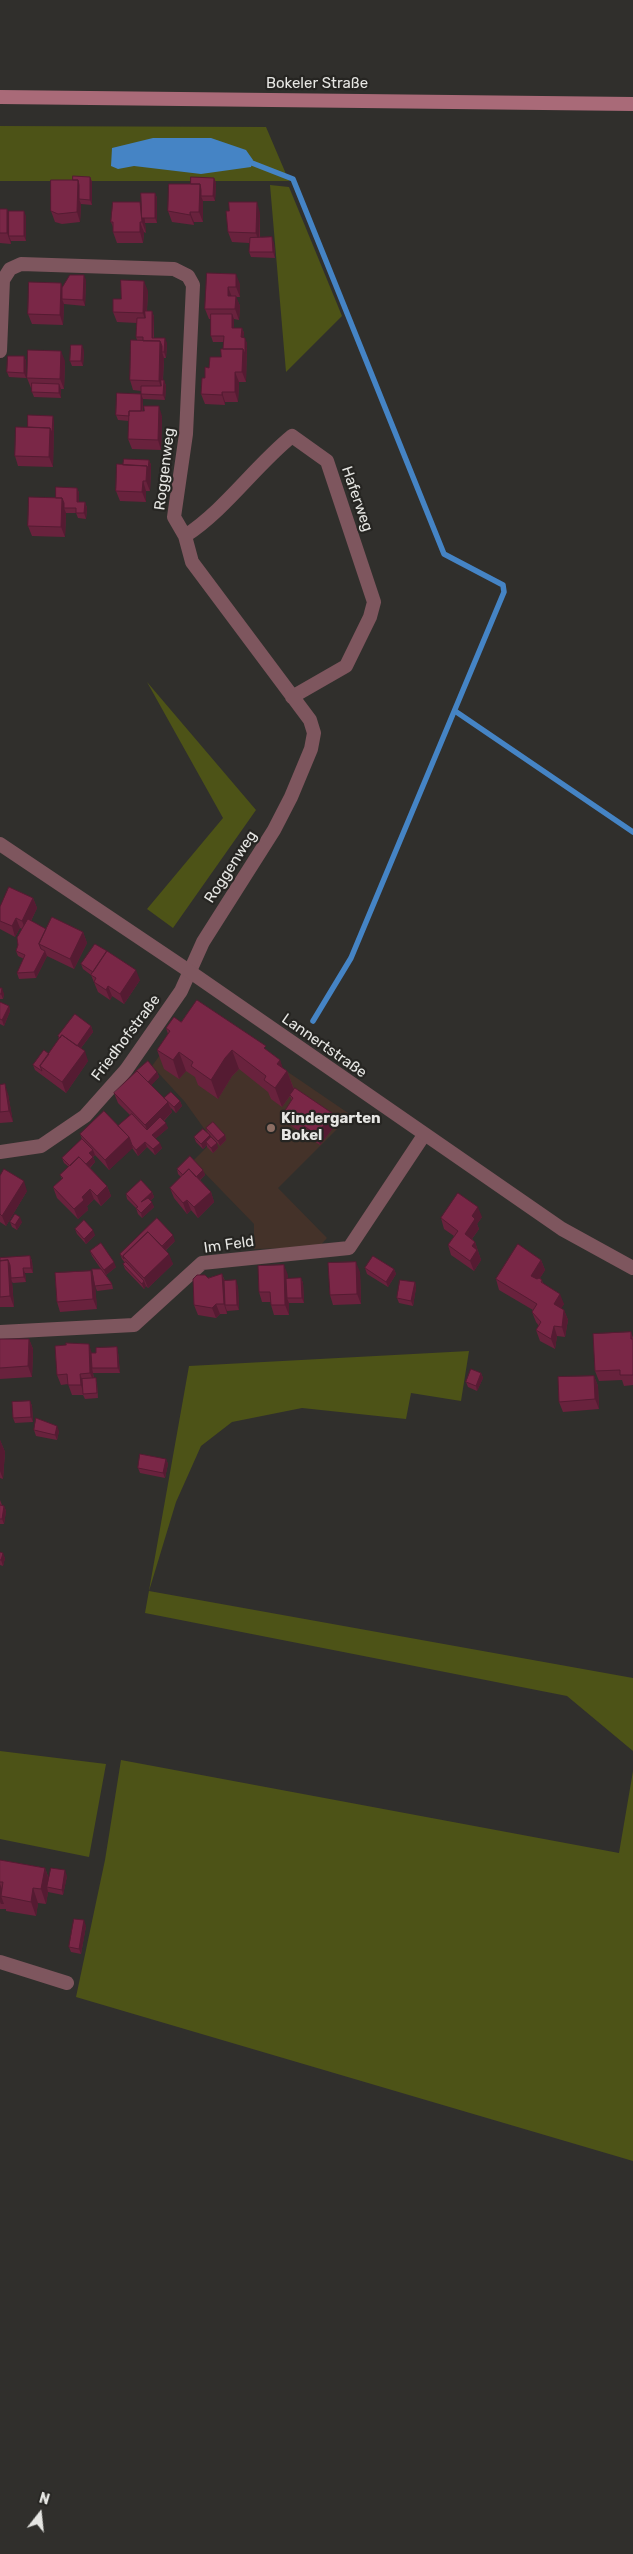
<!DOCTYPE html>
<meta charset="utf-8">
<style>
body{margin:0}
#map{position:relative;width:633px;height:2554px;overflow:hidden;background:#302f2c;font-family:Rubik,sans-serif}
canvas{display:block}
.north{position:absolute;left:15px;top:2489px;width:50px;height:50px;-webkit-text-stroke:4px #262522;paint-order:stroke;rotate:16deg;font-size:14px;font-weight:700;line-height:20px;text-align:center;color:#e6e6e3}
.north::after{content:'';display:block;margin:auto;width:18px;height:22px;background:#e6e6e3;clip-path:polygon(50% 0,100% 100%,50% 72%,0 100%)}
</style>
<div id="map">
<canvas width="633" height="2554"></canvas>
<div class="north">N</div>
</div>
<script>
const context = document.querySelector('canvas').getContext('2d');
context.lineJoin = 'round';
function fillPath(path, color) { context.fillStyle = color; context.fill(path, 'evenodd'); }
function trace(path, color, width, dash) { context.strokeStyle = color; context.lineWidth = width; context.lineCap = dash ? 'butt' : 'round'; context.setLineDash(dash || []); context.stroke(path); }
function drawText(font, color, halo, rows, align = 'center') {
  context.font = font + ' Rubik,sans-serif'; context.lineWidth = 4.5; context.setLineDash([]); context.textBaseline = 'middle'; context.strokeStyle = halo; context.fillStyle = color; for (const [text, x, y, turn = 0] of rows) {
    context.save(); context.translate(x, y); context.rotate((+turn || 0) * Math.PI / 180); context.textAlign = isNaN(turn) ? turn : align; if (halo) context.strokeText(text, 0, 0); context.fillText(text, 0, 0); context.restore();
  }
}
const education = new Path2D(`
 M194,1008l157,107 -73,73 49,50 -8,9 -65,2v-25l-61,-63 20,-20 -28,-39 -33,-36z`);
const green = new Path2D(`
 M0,126l266,1 23,54h-289z
 M270,185l19,2 53,129 -56,56z
 M147,682l109,128 -83,118 -26,-19 76,-91z
 M469,1351l-8,50 -50,-8 -5,26 -104,-11 -70,14 -31,24 -25,56 -27,89 484,87v73l-66,-55 -422,-83 44,-247z
 M0,1751l106,13 -17,93 -89,-18z
 M121,1760l498,93 14,-82v390l-557,-164 29,-137z`);
const water = new Path2D(`
 M153,138h58l35,12 7,10 -2,7 -50,7 -67,-8 -16,3 -7,-3 1,-18z`);
const stream = new Path2D(`
 M252,163l41,16 151,375 59,31 1,7 -153,366 -38,63
 M455,711l178,121`);
const minor = new Path2D(`
 M0,351l3,-71 7,-11 11,-5 153,5 14,7 5,9 -7,149 -12,83 11,19 7,26 118,158 4,13 -3,16 -20,48 -17,33 -71,112 -22,49 -55,79 -41,46 -44,30 -41,6
 M185,536c41,-27 69,-69 107,-100l35,25 47,141 -4,15 -24,49 -54,31
 M0,1332l134,-7 68,-62 147,-15 75,-113
 M0,1962l67,21`);
const tertiary = new Path2D(`
 M0,844l189,127 373,258 71,39`);
const secondary = new Path2D(`
 M0,97l633,7`);
const wall = new Path2D(`
 M90,177l2,5v23l-11,-1 -1,18 -18,2 -7,-2 -4,-11 22,-31z
 M214,178l2,5 -1,18h-12v21h-9v3l-22,-3 -4,-11 23,-27z
 M155,193l2,5v25h-12l1,10 -2,-1 -1,11h-26l-4,-11v-5l-2,-5 31,-16z
 M0,209h7l2,5 17,2v25h-15v3l-11,-1z
 M260,213v24l14,6 1,15 -24,-1 -2,-5v-9l-17,-1 -4,-10z
 M207,273l33,11v13h-4l4,9 -1,14 -5,-1v9h8l2,5 -1,5 4,5 -1,39h-7l-1,20h-13v3l-20,-1 -4,-10 4,-16 4,-10 12,-11 2,-8v-7h-10l-2,-6v-17h-2l-4,-10z
 M86,280l-1,26 -21,-2 -1,21 -31,-1 -4,-10 33,-31 1,5z
 M148,291l-1,20h5l2,6v21l13,5 -1,15h-2l-1,22h1l2,6 -1,14 -22,-1v12l19,5 -1,34 -29,-1 -4,-10 1,-18 -11,-1 -2,-5 25,-21v-3l-8,-1 -3,-10 7,-40 -1,-3 1,-14 -20,-1 -4,-10 8,-13z
 M84,350l-1,16h-11l-2,-5z
 M24,356l2,5v17l-17,-1 -2,-5z
 M65,361l-1,28h-3v9l-27,-1 -2,-5v-4h-1l-4,-10z
 M54,421l-1,46 -35,-1 -3,-10 13,-29z
 M149,460l2,5 -1,26h-4v11l-26,-1 -4,-10 7,-26z
 M77,488l2,5v9h6l2,6 -1,11 -8,-1 -2,-5h-10l-1,24 -33,-1 -4,-10 28,-28z
 M33,898l4,10 -6,13 15,8 37,3 4,11 -13,26 -27,-13 -11,22 -17,1 -2,-6 7,-14 -6,-3 -2,-5 2,-6 4,-16 -2,-1 -5,9 -15,-8v-22z
 M81,964l59,16 -16,24 -12,-8 -2,4 -12,-8 -7,-17 -8,-6z
 M0,988l4,6 -1,5h-3z
 M0,1002l9,4 1,5 -6,15 -4,-2z
 M181,1022l87,29 12,9 2,7 5,4 7,18 38,24 4,11 -16,21 -33,-22 -3,-11 8,-11 -2,-5 -8,11 -11,-8 -3,-7 -29,-23 -7,7 -14,23 -20,-14 -3,-8 -9,-6 -7,8 -15,-10 -7,-19 11,-16 -2,-6z
 M91,1026l2,6 -12,16 7,13 -22,32 -31,-23 -2,-5 16,-11 10,-15 -1,-3z
 M157,1072l2,5 -8,8 14,14 15,2 2,5 -6,7 -6,-6 2,5 -8,9 4,7 -13,11 7,9 -7,7 -8,-8 -9,9 -6,-8 -23,22 -14,-15 -2,2 2,5 -5,6 17,18 4,10 -10,10 -7,-7 -7,7 1,4 -10,9 -21,-21 -4,-11 9,-8 -2,-4 9,-8 -5,-4 -2,-5 20,-19 -2,-5 38,-8 12,-11 -12,-12 -4,-10z
 M0,1085l8,9 5,28 -13,1z
 M206,1128l19,7 1,5 -6,6 -12,-13z
 M194,1137h17l7,11 -5,5 -6,-6v-2l-4,4 -7,-7z
 M177,1169l26,1 2,5 -5,5 11,12 3,10 -16,16 -7,-8 -4,4 -13,-16 -4,-10 11,-11 -3,-3z
 M0,1176l27,15 -21,35 -6,-4z
 M152,1192l2,5 -4,4 4,6 -12,11 -4,-4 -2,-6 -9,-9 -1,-5z
 M482,1217l-5,7 2,5 -7,10 3,3 6,18 -7,11 -23,-16 -3,-10 6,-9 -10,-7 -3,-11z
 M10,1222h12l-5,8 -5,-3z
 M75,1229l20,6 -9,9 -9,-10z
 M175,1241l-9,9 7,14 -25,24 -2,-2 -2,3 -19,-20 -2,-5 2,-1 -3,-4 -2,-5z
 M90,1251l26,16 -10,8 6,9 1,5 -16,2 -2,-5 2,23 -37,3 -3,-10 34,-31 3,8 7,-10 -9,-13z
 M30,1256l2,5 1,12h-8l1,9 -13,1 -1,-1 2,25h-14v-49z
 M541,1260l4,10 -5,8 4,6 20,20 -3,4 3,2 4,10 -3,17 -8,-1 -2,13 -15,-8 -4,-11 3,-4 -3,-4 -4,-10 1,-2 -34,-20 -3,-11z
 M365,1268l29,1 2,5 -8,13 -21,-13z
 M360,1272l1,32 -28,1 -3,-10z
 M222,1274l3,7 13,5 1,24 -12,1v3h-7l-4,4 -18,-3 -4,-10 14,-27z
 M288,1275v3h13l2,5 1,20h-15v12h-15l-3,-10v-3h-9l-3,-10z
 M415,1282l1,6 -3,18 -14,-3 -2,-5z
 M631,1332l2,6v47l-9,1 -2,-6 -23,1 -4,-10z
 M0,1339h29l4,10 -1,28 -32,2z
 M117,1347l1,5 2,21h-27l1,5 3,5 1,15 -13,1 -2,-4h-11l-4,-11 -7,1 -4,-10 35,-22h4z
 M481,1373l2,5 -6,13 -9,-4 -2,-5z
 M594,1376l4,10 1,23 -36,3 -4,-10z
 M30,1401l2,5 1,16 -18,1 -2,-5z
 M34,1430l25,1 -2,9 -21,-4z
 M0,1437v3l5,12 -2,27 -3,-1z
 M166,1459l2,5 -3,14 -25,-5 -2,-5z
 M0,1500l2,5 2,1 2,5 -2,13h-4z
 M0,1552l5,6 -2,8 -3,-1z
 M0,1860l45,8 4,11 18,-3 -4,19 -15,-3 -2,12 -8,-1 -2,13 -30,-5v-2h-6z
 M86,1926l-5,28 -10,-2 -2,-5z`);
const shadedWall = new Path2D(`
 M90,177l2,5v23l-2,-5z
 M214,178l2,5 -1,18 -2,-5z
 M78,180l3,10 -2,9 2,5 -1,18 -3,-10z
 M200,184l3,11 -2,1 2,5v21l-4,-10z
 M155,193l2,5v25l-2,-5z
 M140,202l4,10 2,21 -4,-11z
 M257,202l3,11 -1,30 -3,-10z
 M7,209l4,10 -2,17 2,5v3l-4,-11z
 M24,211l2,5v25l-2,-5z
 M190,212l4,10v3l-4,-10z
 M140,222l4,10 -1,11 -3,-11z
 M272,237l2,6 1,15 -2,-6z
 M236,274l4,10v13l-4,-10z
 M84,275l2,5 -1,26 -2,-6z
 M144,281l4,10 -2,32 -3,-10z
 M61,283l3,10 -2,6 2,5 -1,21 -3,-10z
 M228,287l4,10 -4,-1z
 M236,296l4,10 -1,14 -4,-11z
 M152,311l2,6 -1,26 -1,-5z
 M232,314l2,5v14l-2,-5z
 M242,328l2,5 -1,10 -2,-6z
 M165,338l2,5 -1,15 -2,-6z
 M245,338l2,5 -1,39 -4,-10 1,-23z
 M160,341l4,11h-2l2,6 -2,33 -3,-10z
 M82,345l2,5 -1,16 -2,-5z
 M61,351l4,10 -1,28 -4,-10z
 M24,356l2,5v17l-2,-5z
 M235,372l4,10 -1,20 -3,-10z
 M164,380l2,6 -1,14 -2,-5z
 M59,384l2,5v9l-2,-5z
 M222,392l3,10v3l-3,-10z
 M141,394l2,5 -1,22 -2,-5z
 M159,406l3,10 -1,34 -3,-10z
 M53,416l1,5 -1,46 -4,-10 1,-29z
 M149,460l2,5 -1,26 -4,-10 1,-15z
 M143,481l3,10v11l-4,-10z
 M77,488l2,5v14l-2,-5z
 M62,498l4,10h-2l2,5 -1,24 -4,-10z
 M85,502l2,6 -1,11 -2,-6z
 M33,898l4,10 -11,23 -4,-10z
 M16,918l4,10 -5,9 -3,-11z
 M83,932l4,11 -13,26 -4,-10z
 M45,951l2,5 -11,22 -2,-6z
 M136,970l4,10 -16,24 -4,-10z
 M108,986l4,10 -2,4 -4,-10z
 M2,988l2,6 -1,5 -2,-5z
 M9,1006l1,5 -6,15 -2,-6z
 M91,1026l2,6 -16,21 -2,-5z
 M232,1050l7,19 -7,7 -14,23 -7,-19 14,-22z
 M85,1051l3,10 -22,32 -4,-11z
 M179,1052l7,19 -7,8 -6,-19z
 M280,1060l5,14 2,-3 7,19 -12,17 -7,-19 2,-24z
 M157,1072l2,5 -11,12 -2,-6z
 M5,1084l3,10 5,28 -4,-11z
 M180,1101l2,5 -6,7 -2,-6z
 M168,1102l4,10 -23,23 -4,-10z
 M332,1113l4,11 -16,21 -3,-10z
 M166,1123l2,5 -14,12 -2,-5z
 M210,1135l2,6 -6,1 1,3 -4,4 -2,-5z
 M225,1135l1,5 -6,6 -2,-5z
 M129,1137l4,11 -24,22 -4,-10z
 M145,1142l2,5 -9,9 -2,-6z
 M160,1143l2,5 -7,7 -2,-6z
 M217,1143l1,5 -5,5 -2,-5z
 M93,1150l2,5 -4,3 -2,-5z
 M93,1157l2,5 -9,9 -2,-5z
 M203,1170l2,5 -9,8 -2,-5z
 M24,1181l3,10 -21,35 -4,-10z
 M107,1186l4,10 -10,10 -4,-10z
 M90,1189l4,10 -7,7 1,4 -10,9 -4,-10 8,-12z
 M152,1192l2,5 -11,11 -2,-6z
 M211,1192l3,10 -16,16 -4,-11z
 M187,1200l4,10 -4,4 -4,-11z
 M152,1202l2,5 -12,11 -1,-5z
 M478,1207l4,10 -5,7 2,5 -11,15 -3,-10 7,-18z
 M20,1217l2,5 -5,8 -2,-5z
 M93,1230l2,5 -9,9 -2,-5z
 M173,1235l2,6 -13,12 -1,-5z
 M475,1242l6,18 -7,11 -4,-10 2,-15z
 M169,1254l4,10 -25,24 -4,-10z
 M30,1256l2,5 1,12 -2,-5z
 M8,1260l4,10 -1,8 1,4 2,25 -4,-11z
 M541,1260l4,10 -10,16 -4,-10z
 M114,1262l2,5 -10,8 -2,-5z
 M356,1262l4,10 1,32 -4,-10z
 M284,1265l4,10 1,23h-2l2,5v12l-4,-10z
 M23,1268l2,5 1,9 -2,-5z
 M394,1269l2,5 -8,13 -2,-5z
 M91,1271l4,11 2,27 -4,-10z
 M222,1274l4,11 -1,20 2,6v3l-3,-10z
 M301,1278l2,5 1,20 -2,-5z
 M236,1280l2,6 1,24 -2,-5z
 M144,1281l2,5 -2,3 -2,-5z
 M415,1282l1,6 -3,18 -2,-5z
 M560,1294l4,10 -6,10 -4,-10z
 M216,1304l4,10 -4,4 -4,-10z
 M564,1310l4,10 -3,17 -3,-10z
 M554,1326l3,10 -2,13 -4,-10z
 M29,1339l4,10 -1,28 -4,-11z
 M89,1344l3,10v14l1,5 1,10 -4,-10z
 M117,1347l1,5 2,21 -2,-5z
 M481,1373l2,5 -6,13 -1,-5z
 M80,1374l4,10v11l-3,-10z
 M594,1376l4,10 1,23 -4,-10z
 M30,1401l2,5 1,16 -2,-5z
 M57,1426l2,5 -2,9 -2,-5z
 M0,1437v3l5,12 -2,27 -3,-8z
 M166,1459l2,5 -3,14 -2,-5z
 M4,1506l2,5 -2,13 -2,-5z
 M3,1553l2,5 -2,8 -2,-6z
 M45,1868l5,15 -3,4 1,5 -2,12 -5,-15z
 M65,1870l2,6 -4,19 -1,-5z
 M0,1884l5,13 -4,-1 3,8h-3l-1,-2z
 M33,1888l5,15 -2,13 -5,-14z
 M84,1920l2,6 -5,28 -2,-5z`);
const building = new Path2D(`
 M73,176l17,1v23l-11,-1v-14l-1,-5h-5z
 M191,177l23,1 -1,18h-12v-6l-1,-6h-9z
 M51,180h27l-1,32 -19,2 -7,-3z
 M169,184h31l-1,28h-9v3l-22,-4z
 M141,193h14v25h-13z
 M113,202h27l2,20h-2v10h-27v-10h-2z
 M229,202h28l-1,31 -28,-1 -2,-21h3z
 M0,209h7v24h-7z
 M9,211h15v25h-15z
 M272,237l1,15h-24l1,-14z
 M207,273l29,1v13h-8v9h8l-1,13h-30z
 M70,275h14l-1,25 -21,-1v-11z
 M121,280l23,1 -1,32 -30,-1v-13h8z
 M29,282l32,1 -1,32 -32,-1z
 M145,311h7v27h13l-1,14h-2v-6l-2,-5h-17v-4h-7l1,-19h8z
 M211,314h21v14h10l-1,9 4,1v16l-2,-5h-20l1,-13h-13z
 M131,340l29,1 -1,40 -29,-1z
 M71,345h11l-1,16h-11z
 M221,349h22l-1,23h-7v20h-13v3l-21,-1 1,-16h3v-11l4,1 1,-11h11z
 M28,350l33,1 -1,28 -33,-1z
 M8,356h16v17l-17,-1z
 M161,380h3l-1,15 -22,-1v-8h20z
 M32,383l27,1v9l-27,-1z
 M117,393l24,1v17h-12v5l-13,-1z
 M144,406h15l-1,34 -30,-1 1,-28h15z
 M28,415l25,1 -1,17 -2,-5 -22,-1z
 M16,427l34,1 -1,29 -34,-1z
 M124,459l25,1 -1,11 -1,-5 -24,-1z
 M117,464l30,2 -1,15h-3l-1,11 -26,-1z
 M56,487l21,1v14h8l-1,11h-8v-5h-12v-5l-2,-5h-6z
 M29,497l33,1 -1,29 -33,-1z
 M9,887l24,11 -11,23 -6,-3 -4,8 -12,-5v-14z
 M52,917l31,15 -13,27 -31,-15z
 M28,919l18,10 -7,15 2,5 4,2 -11,21 -17,1 8,-18 -9,-4 2,-6 -1,-7z
 M95,944l12,7 -14,21 -12,-8z
 M107,951l29,19 -16,24 -12,-8 -2,4 -12,-8 2,-4 -5,-3z
 M0,988h2l-1,6h-1z
 M197,1000l69,46 -2,2 16,12 -3,4 10,7 -12,17 -11,-8 2,-4 -34,-26 -7,8 -14,22 -20,-14 2,-4 -14,-10 -6,8 -16,-10 13,-19 -4,-3 8,-11 7,5z
 M0,1002l9,4 -7,14 -2,-1z
 M75,1014l16,12 -14,20 -15,-11 -2,3 -2,-2z
 M62,1035l23,16 -23,31 -22,-16z
 M44,1050l5,4 -9,12 2,5 -9,-6z
 M148,1061l9,11 -9,10 -11,-11 -2,1z
 M137,1071l31,31 -23,23 -31,-32z
 M5,1084l4,27 -9,1v-27z
 M295,1088l37,25 -15,22 -33,-23 9,-14 -3,-3z
 M171,1092l9,9 -6,6 -10,-9z
 M104,1111l25,26 -24,23 -25,-26z
 M132,1114l15,16 13,-13 6,6 -14,12 8,8 -7,6 -8,-7 -9,8 -4,-5 -3,-8 -11,-11z
 M213,1122l12,13 -7,6 -12,-13z
 M203,1129l7,6 -9,9 -7,-7z
 M211,1137l6,6 -6,5 -5,-6z
 M82,1139l11,11 -4,3 4,4 -7,7 -7,-7 -9,9 -8,-8z
 M190,1156l13,14 -7,7 -7,-8 -6,6 -6,-6z
 M79,1157l28,29 -10,10 -7,-7 -8,8 2,3 -10,9 -21,-22 10,-9 -3,-3z
 M4,1169l20,12 -22,35 -2,-2v-38z
 M189,1169l22,23 -17,15 -7,-7 -4,3 -13,-15z
 M141,1180l11,12 -11,10 7,-4 4,4 -11,11 -5,-5 2,-1 -12,-13z
 M458,1193l20,14 -6,9 3,3 -10,15 10,8 -3,4 5,4 -7,11 -22,-16 10,-14 -17,-13z
 M15,1214l5,3 -5,8 -5,-3z
 M157,1218l16,17 -11,11 -14,-14 -25,24 1,3 -4,-5z
 M84,1220l9,10 -9,9 -9,-10z
 M148,1232l21,22 -25,24 -21,-22z
 M101,1243l13,19 -10,8 -14,-19z
 M518,1244l23,16 -10,16 6,3 2,-1 3,2 -1,2 19,12 -6,10 10,6 -2,17 -8,-1 -3,13 -15,-9 5,-8 -9,-10 5,-8 -41,-25z
 M30,1256l1,12h-8l1,9 -13,1 -1,-13 -2,-5 -8,1v-3z
 M373,1256l21,13 -8,13 -21,-14z
 M8,1260l2,36 -10,1v-36z
 M126,1262l18,19 -2,3 -19,-20z
 M356,1262l1,32 -27,1 -2,-32z
 M284,1265l1,40h-14l-1,-13h-11l-1,-26z
 M92,1269h9l11,15 -17,2z
 M91,1271l2,28 -36,3 -2,-29z
 M222,1274l2,30h-8l-4,4 -18,-3 -1,-26 4,-4h8l3,3z
 M301,1278l1,20h-15l-1,-19z
 M236,1280l1,25h-12l-1,-24z
 M400,1280l15,2 -4,19 -14,-3z
 M631,1332v7h2v36h-13v-5l-25,1 -2,-37z
 M0,1339h29l-1,27 -28,2z
 M66,1343l23,1 1,29 -10,1 1,11h-13l-1,-11 -10,1 -2,-29 11,-1z
 M117,1347l1,21h-26l-1,-15h5v-5z
 M471,1369l10,4 -5,13 -10,-4z
 M594,1376l1,23 -36,3 -1,-25z
 M96,1378l1,15 -14,1 -1,-15z
 M30,1401l1,16 -18,1 -1,-16z
 M36,1418l21,8 -2,9 -21,-5z
 M140,1454l26,5 -3,14 -25,-5z
 M0,1505l4,1 -2,13h-2z
 M0,1552l3,1 -2,7h-1z
 M0,1860l45,8 -4,21 -8,-1 -2,14 -30,-6 2,-14h-3z
 M51,1868l14,2 -3,20 -15,-3z
 M74,1919l10,1 -5,29 -10,-2z`);
const markers = [
 [271,1128,5,"#8d6e63"]
];
const streetNames = [
 ["Bokeler Straße",317,84],
 ["Roggenweg",165,469,-83],
 ["Haferweg",357,499,71],
 ["Roggenweg",231,867,-57],
 ["Friedhofstraße",126,1038,-53],
 ["Lannertstraße",324,1046,35],
 ["Im Feld",229,1245,-8]
];
const poiNames = [
 ["Kindergarten",281,1119],
 ["Bokel",281,1136]
];
fillPath(education, '#443229');
fillPath(green, '#4d5317');
fillPath(water, '#4584c5');
trace(stream, '#4584c5', 5.5);
trace(minor, '#7e565e', 14);
trace(tertiary, '#7e565e', 14);
trace(secondary, '#a96a78', 14);
fillPath(wall, '#69223d');
fillPath(shadedWall, '#551b32');
fillPath(building, '#7a2747');
trace(building, '#551b32', 1);
for (const [x, y, r, color] of markers) { const dot = new Path2D(); dot.arc(x, y, r, 0, 2 * Math.PI); context.fillStyle = color; context.fill(dot); trace(dot, '#262522', 2); }
drawText('15px', '#e6e6e3', '#262522', streetNames);
drawText('bold 15px', '#e6e6e3', '#262522', poiNames, 'left');
</script>
